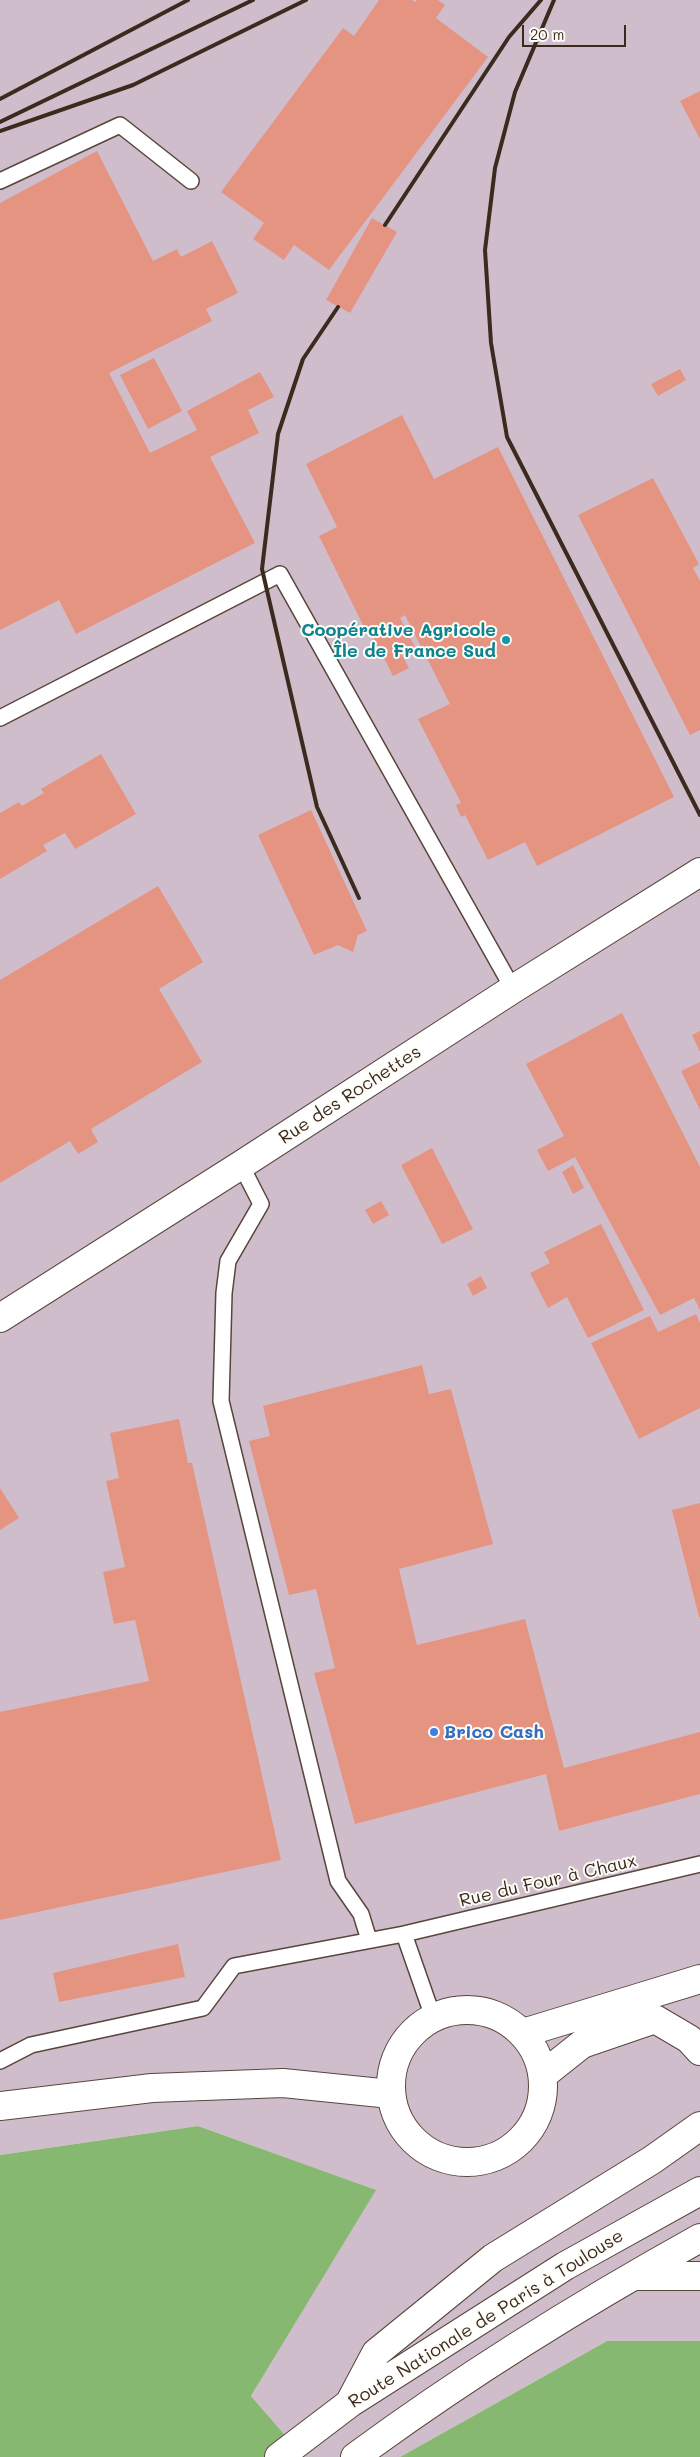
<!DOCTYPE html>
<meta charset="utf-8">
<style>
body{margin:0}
#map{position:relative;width:700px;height:2457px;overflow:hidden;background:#f7eedc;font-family:Mali,sans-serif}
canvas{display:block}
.scale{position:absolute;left:522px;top:25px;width:104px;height:22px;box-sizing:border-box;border:2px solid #3b2a1e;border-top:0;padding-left:6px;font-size:15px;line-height:18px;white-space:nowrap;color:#3b2a1e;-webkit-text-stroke:4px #fdfcf7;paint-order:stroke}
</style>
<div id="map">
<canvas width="700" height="2457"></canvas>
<div class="scale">20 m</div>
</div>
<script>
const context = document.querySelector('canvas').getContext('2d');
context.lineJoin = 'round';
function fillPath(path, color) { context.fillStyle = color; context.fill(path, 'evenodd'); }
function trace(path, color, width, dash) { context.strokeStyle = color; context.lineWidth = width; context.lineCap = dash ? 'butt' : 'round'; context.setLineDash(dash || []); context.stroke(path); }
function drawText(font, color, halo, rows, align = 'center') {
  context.font = font + ' Mali,sans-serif'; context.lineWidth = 4; context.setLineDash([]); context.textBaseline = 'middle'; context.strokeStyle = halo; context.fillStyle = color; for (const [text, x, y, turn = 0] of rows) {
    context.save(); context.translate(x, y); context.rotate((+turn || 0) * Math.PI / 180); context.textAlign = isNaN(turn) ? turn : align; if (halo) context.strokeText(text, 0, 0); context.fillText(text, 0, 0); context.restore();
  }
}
const industrial = new Path2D(`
 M0,0h700v2341h-93l-207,116h-96l-53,-61 124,-206 -177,-64 -198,29z`);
const forest = new Path2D(`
 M198,2126l178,64 -125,206 53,61h-304v-302z
 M607,2341h93v116h-300z`);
const building = new Path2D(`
 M379,0h33l3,2 2,-2h21l7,5 -9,13 52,39 -159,213 -35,-25 -10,15 -31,-21 11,-16 -43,-31 122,-164 11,8z
 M700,91v48l-20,-38z
 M97,151l56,110 24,-12 4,8 31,-16 26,52 -32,16 6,12 -103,52 41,80 47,-23 -10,-19 73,-39 14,25 -26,13 11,23 -49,24 45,86 -179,91 -17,-34 -59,30v-427z
 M372,218l25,14 -47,81 -24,-13z
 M154,358l28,53 -34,18 -28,-54z
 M680,369l6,11 -28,16 -7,-12z
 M402,415l32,64 64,-32 176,350 -137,69 -12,-24 -37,18 -23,-45 -4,2 -5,-12 5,-2 -43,-84 32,-15 -45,-89 -5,3 16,31 -14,6 7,13 -16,8 -24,-47 -3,2 -47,-95 18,-9 -31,-63z
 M653,478l46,86 -6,4 7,13v149l-10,5 -112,-220z
 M101,754l35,60 -61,35 -10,-16 -22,12 4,6 -47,28v-66l19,-11 3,4 22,-13 -3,-4z
 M311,810l56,121 -9,4 -5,17 -15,-7 -24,10 -56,-120z
 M158,886l45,76 -44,27 43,73 -111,67 7,13 -20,12 -8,-13 -70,42v-203z
 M622,1013l78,154v143l-6,-12 -34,17 -85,-158 -27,14 -11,-21 27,-14 -38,-72z
 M700,1031v21l-8,-17z
 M700,1062v48l-19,-39z
 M432,1148l41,81 -31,15 -41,-79z
 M573,1165l11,23 -11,6 -11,-22z
 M381,1201l8,14 -16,9 -8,-14z
 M601,1224l43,86 -56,28 -21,-41 -19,11 -18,-35 20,-10 -6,-11z
 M481,1276l6,12 -14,8 -6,-12z
 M696,1314l4,9v85l-61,31 -48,-96 59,-27 8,16z
 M422,1365l7,29 22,-5 42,155 -94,25 18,76 108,-26 39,149 136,-36v62l-141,37 -13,-57 -191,50 -41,-151 21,-5 -19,-79 -27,6 -40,-154 21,-5 -7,-30z
 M179,1419l9,44h4l89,397 -281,60v-208l149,-31 -14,-61 -21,4 -11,-52 22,-5 -19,-86 13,-3 -9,-45z
 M0,1488l19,30 -19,12z
 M700,1503v114h-1l-27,-107z
 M178,1944l7,33 -126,25 -6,-29z`);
const service = new Path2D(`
 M0,181l120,-56 71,56
 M0,718l280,-144 233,415
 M241,1165l20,39 -33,57 -4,32 -3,108 117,480 23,33 8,26
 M404,1934l29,83
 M0,2061l31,-16 172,-37 31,-42 170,-32 296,-70`);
const tertiary = new Path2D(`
 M0,1318l241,-153 272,-176 187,-117`);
const secondary = new Path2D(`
 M391 2086a76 76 0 1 1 152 0a76 76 0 1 1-152 0Z
 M0,2106l152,-18 131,-5 108,11`);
const primary = new Path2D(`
 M523,2033l177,-54
 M543,2075l39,-31 73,-25 34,20 11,12
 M635,2276h65
 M350,2402l26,-49 117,-95 159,-98 48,-34
 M279,2457l71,-54 215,-137 135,-75
 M355,2457c110,-81 226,-153 345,-219`);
const rail = new Path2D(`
 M554,0l-39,92 -20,76 -10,82 6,93 16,94 193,378
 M0,99l188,-99
 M0,122l253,-122
 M0,131l133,-46 173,-85
 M385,225l124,-188 32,-37
 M338,307l-35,52 -25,75 -16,135 55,238 42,91`);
const markers = [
 [506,640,5,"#0f9aa8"],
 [434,1732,5,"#3f7fe0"]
];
const cultureNames = [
 ["Coopérative Agricole",496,630],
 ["Île de France Sud",496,651]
];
const streetNames = [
 ["Rue des Rochettes",350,1095,-33],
 ["Rue du Four à Chaux",548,1881,-13],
 ["Route Nationale de Paris à Toulouse",486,2319,-32]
];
const shopNames = [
 ["Brico Cash",444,1732]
];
fillPath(industrial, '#d0bdcc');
fillPath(forest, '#87b872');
fillPath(building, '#e59482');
trace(service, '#57473a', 18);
trace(tertiary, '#57473a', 30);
trace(secondary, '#57473a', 30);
trace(primary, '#57473a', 30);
trace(service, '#fff', 15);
trace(tertiary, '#fff', 28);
trace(secondary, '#fff', 28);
trace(primary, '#fff', 28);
trace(rail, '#3b2a1e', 4);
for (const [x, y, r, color] of markers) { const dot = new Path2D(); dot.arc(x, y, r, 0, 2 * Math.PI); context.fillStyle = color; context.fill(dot); trace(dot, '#fdfcf7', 2); }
drawText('bold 18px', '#0d838f', '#fdfcf7', cultureNames, 'right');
drawText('18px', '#3b2a1e', '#fdfcf7', streetNames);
drawText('bold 18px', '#366cbe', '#fdfcf7', shopNames, 'left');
</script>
